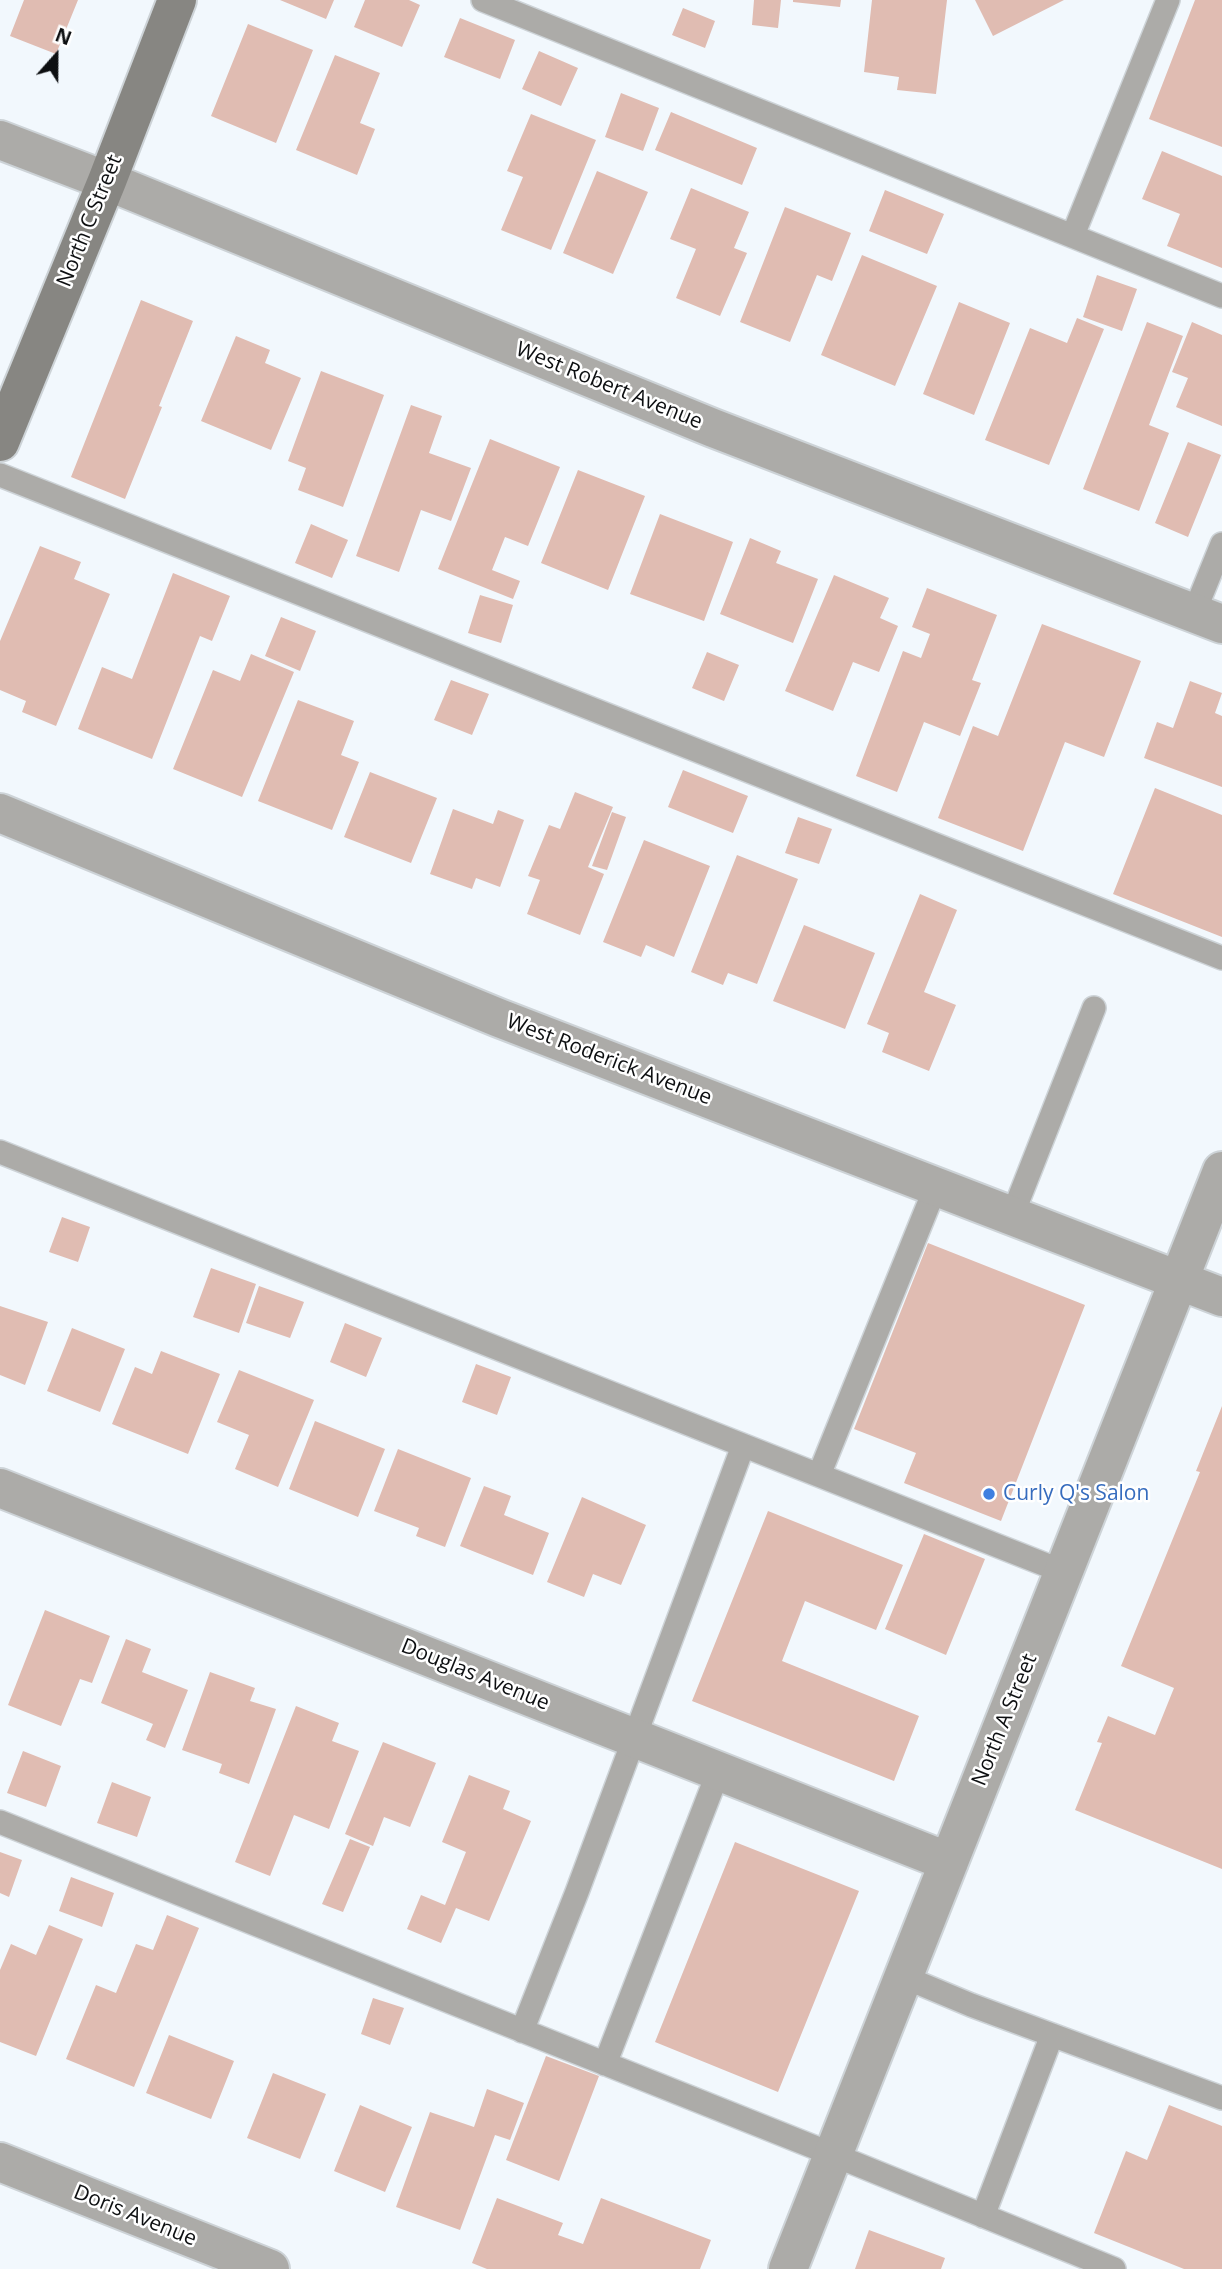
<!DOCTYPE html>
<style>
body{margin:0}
#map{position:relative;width:1222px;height:2269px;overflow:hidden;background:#f2f8fd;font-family:"Open Sans",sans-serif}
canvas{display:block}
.north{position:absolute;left:21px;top:21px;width:70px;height:70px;-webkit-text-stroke:5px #fff;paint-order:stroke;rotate:21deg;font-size:19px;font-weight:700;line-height:28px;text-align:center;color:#0d0f11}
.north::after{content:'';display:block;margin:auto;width:24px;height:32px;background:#0d0f11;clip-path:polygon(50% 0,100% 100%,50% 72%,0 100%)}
</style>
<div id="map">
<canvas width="1222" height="2269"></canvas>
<div class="north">N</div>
</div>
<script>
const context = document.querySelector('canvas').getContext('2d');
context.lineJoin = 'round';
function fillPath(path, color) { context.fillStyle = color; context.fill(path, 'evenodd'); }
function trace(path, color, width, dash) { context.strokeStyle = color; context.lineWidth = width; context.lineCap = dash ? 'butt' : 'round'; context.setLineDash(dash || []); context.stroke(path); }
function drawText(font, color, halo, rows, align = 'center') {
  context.font = font + ' "Open Sans",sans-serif'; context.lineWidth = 5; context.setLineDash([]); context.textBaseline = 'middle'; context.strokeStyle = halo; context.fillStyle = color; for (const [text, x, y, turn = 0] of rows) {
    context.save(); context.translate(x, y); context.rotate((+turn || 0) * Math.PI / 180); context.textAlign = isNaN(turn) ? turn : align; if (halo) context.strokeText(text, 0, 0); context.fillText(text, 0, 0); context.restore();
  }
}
const building = new Path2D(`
 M24,0h54l-22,54 -46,-18z
 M280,0h54l-8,19z
 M365,0h44l11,5 -18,42 -48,-20z
 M754,0h27l-3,28 -26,-3z
 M793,0h48l-1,7 -47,-5z
 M872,0h75l-11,94 -39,-4 2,-13 -35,-5z
 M975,0h89l-71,36z
 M1195,0h27v147l-73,-28z
 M683,8l32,13 -10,27 -33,-13z
 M460,18l55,22 -15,39 -56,-22z
 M248,24l65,26 -37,93 -65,-27z
 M539,51l39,17 -17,38 -39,-17z
 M335,55l45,18 -20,50 15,6 -18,46 -61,-25z
 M621,93l38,15 -16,43 -38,-14z
 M671,112l86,36 -15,37 -87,-35z
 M531,114l65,26 -45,110 -50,-20 22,-53 -16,-6z
 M1162,151l60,25v92l-55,-22 13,-32 -38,-15z
 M597,171l51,21 -35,82 -50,-21z
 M691,188l58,24 -15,36 13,5 -27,63 -44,-18 20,-49 -26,-10z
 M885,190l59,24 -17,40 -58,-23z
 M785,207l66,26 -19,48 -15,-6 -27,67 -50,-20z
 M862,255l75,31 -42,100 -74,-31z
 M1097,275l40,14 -15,42 -39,-14z
 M141,300l52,21 -34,85 3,1 -37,92 -54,-22z
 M959,302l51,21 -36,92 -51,-21z
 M1077,318l27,11 -55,136 -64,-25 45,-112 37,15z
 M1147,322l36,14 -34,89 20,8 -30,78 -56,-22z
 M1192,322l30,13v91l-46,-19 12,-29 -16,-6z
 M236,336l34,14 -5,13 36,15 -30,72 -70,-29z
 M321,371l63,24 -41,112 -45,-17 8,-22 -18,-7z
 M411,405l31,11 -13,37 42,15 -20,53 -30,-11 -22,62 -43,-16z
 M490,439l70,28 -32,79 -23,-9 -13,33 28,11 -7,18 -75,-30z
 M1188,442l33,13 -33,82 -33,-14z
 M578,470l67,26 -37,94 -67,-27z
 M660,514l73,28 -29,79 -74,-27z
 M311,524l37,16 -16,38 -37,-15z
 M750,538l31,13 -5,12 42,16 -25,64 -73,-29z
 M40,546l41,16 -7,17 36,15 -54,132 -34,-14 4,-11 -26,-11v-49z
 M173,573l57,23 -18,45 -12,-5 -48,123 -74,-30 24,-62 30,12z
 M834,575l55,23 -9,20 18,8 -19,46 -26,-10 -20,49 -48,-20z
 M927,588l70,27 -25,65 9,3 -21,53 -36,-14 -27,70 -41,-16 47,-125 18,7 9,-24 -18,-7z
 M480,595l33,10 -12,38 -33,-10z
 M281,617l35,14 -16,40 -35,-15z
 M1042,624l99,37 -37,96 -39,-15 -42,109 -85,-33 35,-92 25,10z
 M707,652l32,13 -15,36 -32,-13z
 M251,654l43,18 -52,125 -69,-28 40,-99 27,11z
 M451,680l38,14 -17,41 -38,-15z
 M1190,681l32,12 -7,20 7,3v71l-78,-29 13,-36 16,6z
 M298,700l56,21 -13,34 18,7 -27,68 -74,-29z
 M683,770l65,26 -15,37 -65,-26z
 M370,772l67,26 -26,65 -67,-26z
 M1155,788l67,27v122l-109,-43z
 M575,792l38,15 -25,60 16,7 -24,61 -53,-21 13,-34 -12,-4 21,-51 11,4z
 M453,809l40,15 5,-14 26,10 -24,67 -24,-9 -4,11 -42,-15z
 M612,812l14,5 -19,53 -15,-4z
 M798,817l34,12 -13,35 -34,-11z
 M644,840l66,26 -36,91 -28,-12 -5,12 -38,-15z
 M737,855l61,24 -41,105 -29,-11 -5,12 -32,-13z
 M920,894l37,16 -33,82 32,13 -27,66 -47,-19 7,-19 -22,-9z
 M804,925l71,28 -30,76 -72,-28z
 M62,1217l28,10 -12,35 -29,-10z
 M928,1243l157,62 -84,216 -97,-38 12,-30 -62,-24z
 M211,1268l45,16 -17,49 -46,-16z
 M259,1286l45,16 -14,36 -44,-15z
 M0,1306l48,16 -23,63 -25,-10z
 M345,1323l37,15 -16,39 -36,-15z
 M72,1328l53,21 -25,63 -53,-21z
 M161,1351l59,23 -32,80 -76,-30 23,-57 17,7z
 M476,1364l35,13 -14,38 -35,-13z
 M239,1370l75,30 -36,87 -43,-18 14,-34 -32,-13z
 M1222,1406v463l-147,-59 27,-67 -5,-1 11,-26 47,19 19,-47 -53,-22 79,-194 -4,-1z
 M315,1421l70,28 -27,68 -69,-28z
 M398,1449l73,29 -26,69 -29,-11 3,-8 -45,-17z
 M484,1486l27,10 -7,19 45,18 -16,42 -73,-29z
 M582,1497l64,28 -25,60 -28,-11 -9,23 -37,-15z
 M768,1511l135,54 -27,65 -71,-29 -23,60 137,55 -25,65 -202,-80z
 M924,1534l61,25 -39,96 -61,-26z
 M45,1610l65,26 -18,47 -12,-4 -19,47 -53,-21z
 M126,1639l25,10 -9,23 46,18 -23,58 -19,-8 7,-16 -52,-21z
 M210,1672l45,16 -5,13 26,8 -27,75 -30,-11 3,-9 -40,-14z
 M296,1706l43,17 -7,18 27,10 -30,78 -35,-14 -24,61 -35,-14z
 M383,1742l53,21 -26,64 -26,-10 -11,29 -28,-12z
 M23,1751l38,15 -15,41 -39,-14z
 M469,1775l41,16 -7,18 28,12 -42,100 -33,-13 -15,35 -34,-14 14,-34 24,10 21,-53 -24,-10z
 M112,1782l39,15 -14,40 -40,-14z
 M350,1839l20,8 -27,65 -21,-8z
 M735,1842l124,49 -81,201 -123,-50z
 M0,1852l22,8 -13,37 -9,-4z
 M71,1877l43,16 -12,34 -43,-16z
 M167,1915l32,13 -65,159 -68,-28 30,-74 20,8 20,-49 17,6z
 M49,1925l34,14 -47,117 -36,-14v-72l11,-26 25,11z
 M373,1998l31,10 -14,37 -29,-11z
 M169,2035l65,26 -23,58 -65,-26z
 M546,2056l53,20 -40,105 -53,-21z
 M273,2073l53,21 -26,65 -53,-21z
 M487,2089l37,14 -14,37 -15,-5 -35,95 -64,-23 34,-95 44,15z
 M360,2105l52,22 -27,65 -51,-21z
 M1169,2105l53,21v143h-38l-90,-36 32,-82 21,9z
 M497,2198l66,25 -5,12 25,9 18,-46 110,42 -11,29h-213l-15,-6z
 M869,2230l76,28 -4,11h-86z`);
const lane = new Path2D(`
 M483,0l739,296
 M1073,235l95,-235
 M0,475l1222,483
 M1194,613l28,-69
 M0,1152l1064,420
 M1012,1216l82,-208
 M819,1475l117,-289
 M0,1822l834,333 280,114
 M904,1977l67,28 251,93
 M522,2031l55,-139 166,-446
 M605,2064l114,-294
 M983,2216l69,-181`);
const street = new Path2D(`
 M0,140l107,41 606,247 509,196
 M0,813l499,205 723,279
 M0,1488l949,374
 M0,2162l270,107
 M788,2269l434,-1098`);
const secondary = new Path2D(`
 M0,442l107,-261 70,-181`);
const markers = [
 [989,1494,7,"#3f7fe0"]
];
const streetNames = [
 ["North C Street",90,221,-68],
 ["West Robert Avenue",609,386,22],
 ["West Roderick Avenue",609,1060,21],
 ["Douglas Avenue",475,1675,22],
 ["North A Street",1005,1720,-68],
 ["Doris Avenue",135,2216,22]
];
const shopNames = [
 ["Curly Q's Salon",1003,1494]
];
fillPath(building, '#e0bcb2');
trace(lane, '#cdd3d7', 26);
trace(street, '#cdd3d7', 42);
trace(secondary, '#cdd3d7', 42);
trace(lane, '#acaba8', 23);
trace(street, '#acaba8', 38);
trace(secondary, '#878682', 38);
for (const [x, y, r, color] of markers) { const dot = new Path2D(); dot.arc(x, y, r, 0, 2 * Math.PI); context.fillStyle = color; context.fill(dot); trace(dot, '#fff', 2.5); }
drawText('21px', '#0d0f11', '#fff', streetNames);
drawText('21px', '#366cbe', '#fff', shopNames, 'left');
</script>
